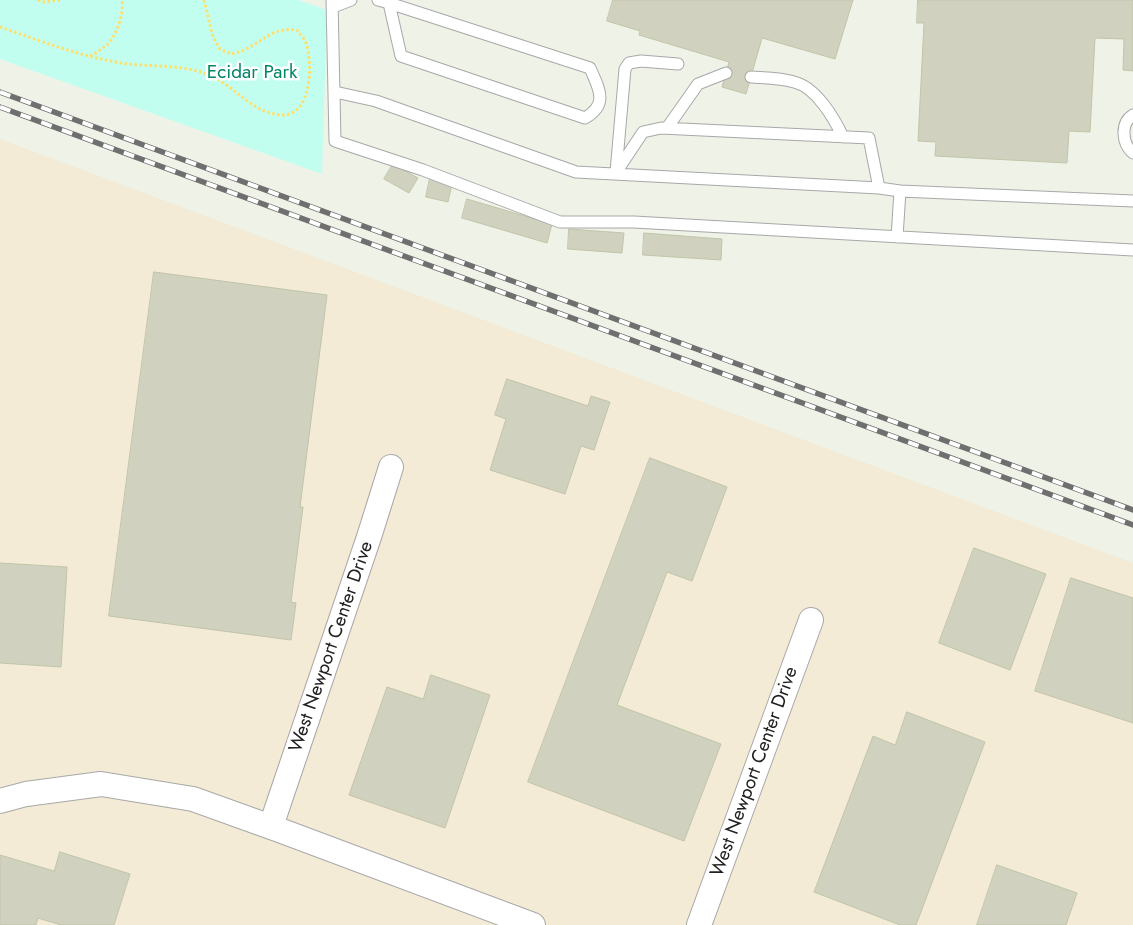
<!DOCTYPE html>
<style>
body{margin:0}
canvas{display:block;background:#eef2e7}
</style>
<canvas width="1133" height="925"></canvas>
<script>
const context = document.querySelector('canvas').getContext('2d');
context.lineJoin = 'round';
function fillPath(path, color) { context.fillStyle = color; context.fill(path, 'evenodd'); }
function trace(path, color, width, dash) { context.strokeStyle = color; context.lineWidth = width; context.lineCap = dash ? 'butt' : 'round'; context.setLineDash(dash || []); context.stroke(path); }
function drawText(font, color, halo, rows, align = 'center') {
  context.font = font + ' Jost,sans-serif'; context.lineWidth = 5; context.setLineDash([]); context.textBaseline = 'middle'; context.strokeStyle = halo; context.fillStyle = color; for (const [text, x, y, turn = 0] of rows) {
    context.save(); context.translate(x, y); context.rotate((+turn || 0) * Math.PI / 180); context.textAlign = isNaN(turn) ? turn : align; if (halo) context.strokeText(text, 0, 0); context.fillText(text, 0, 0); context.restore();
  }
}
const commercial = new Path2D(`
 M0,139l1133,424v362h-1133z`);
const park = new Path2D(`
 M0,0h298l29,10 -5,164 -322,-115z`);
const building = new Path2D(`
 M613,0h240l-18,59 -73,-21 -16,56 -24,-7 7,-25 -90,-27 1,-4 -33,-10z
 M918,0h215v71l-10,-1 1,-31 -29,-1 -5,94 -21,-1 -2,32 -132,-7 1,-14 -18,-1 6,-118h-7z
 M393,164l25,14 -9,15 -25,-14z
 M430,178l22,6 -4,18 -22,-5z
 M467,199l85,25 -5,19 -85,-25z
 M569,229l55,4 -2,20 -54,-4z
 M644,233l78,6 -1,21 -78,-5z
 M154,272l173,23 -27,212h3l-12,95 5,1 -5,37 -182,-24z
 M507,379l81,27 3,-10 19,6 -16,48 -13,-4 -16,48 -75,-24 16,-51 -11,-4z
 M650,458l77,29 -35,94 -25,-9 -50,133 104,39 -37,97 -156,-59z
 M974,548l72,26 -36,96 -71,-27z
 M0,563l67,4 -6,100 -61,-4z
 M1071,578l62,20v125l-98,-32z
 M431,675l59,20 -45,133 -96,-33 38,-108 36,12z
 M907,712l78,30 -69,183h-16l-86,-33 59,-156 22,9z
 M60,852l70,22 -16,51h-53l-23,-7 -2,7h-36v-70l54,16z
 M997,865l80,28 -11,32h-89z`);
const path = new Path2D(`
 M38,0l5,2 17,-2
 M0,27c38,13 76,28 116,35 31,6 64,1 93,13 26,10 41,38 73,40 30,1 31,-52 24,-72 -2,-5 -6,-9 -9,-13 -24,-3 -32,10 -51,19 -5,3 -10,4 -15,5l-11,-5 -7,-12 -9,-37
 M90,56c6,-3 12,-7 17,-11 10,-10 17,-31 15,-45`);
const lane = new Path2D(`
 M332,0l3,141 88,29 137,52h74l499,28
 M378,0l11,3 201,65c9,21 19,36 -5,50l-184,-62 -12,-53
 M333,7l18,-7
 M751,77c14,1 30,1 43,5 22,5 40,36 49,55
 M335,92l41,9 200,71 303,16 21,3
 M1133,115c-13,8 -11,29 0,38
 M667,128l31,-44 28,-11
 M616,172l9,-103 4,-6 12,-2 37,3
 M615,174l28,-42 18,-4 208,10 10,50
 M897,237l3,-46 233,10`);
const street = new Path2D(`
 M0,801l26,-7 75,-10 92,15 89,32 251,94
 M271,826l98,-289 22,-70
 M699,925l112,-305`);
const rail = new Path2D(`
 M0,92l1133,418
 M0,107l1133,418`);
const parkNames = [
 ["Ecidar Park",252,73]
];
const streetNames = [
 ["West Newport Center Drive",332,647,-71],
 ["West Newport Center Drive",755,772,-70]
];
fillPath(commercial, '#f3ebd5');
fillPath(park, '#c2fef0');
fillPath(building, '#d0d2bf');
trace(building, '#c1c5a8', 1);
trace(lane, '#a8a8a8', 13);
trace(street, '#a8a8a8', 26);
trace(path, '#ffdf6b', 3, [2.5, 2.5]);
trace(lane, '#fff', 11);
trace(street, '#fff', 24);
trace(rail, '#6f6f6f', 5.5);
trace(rail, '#fff', 4, [11]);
drawText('19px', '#048566', '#fff', parkNames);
drawText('19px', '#212121', '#fff', streetNames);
</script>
